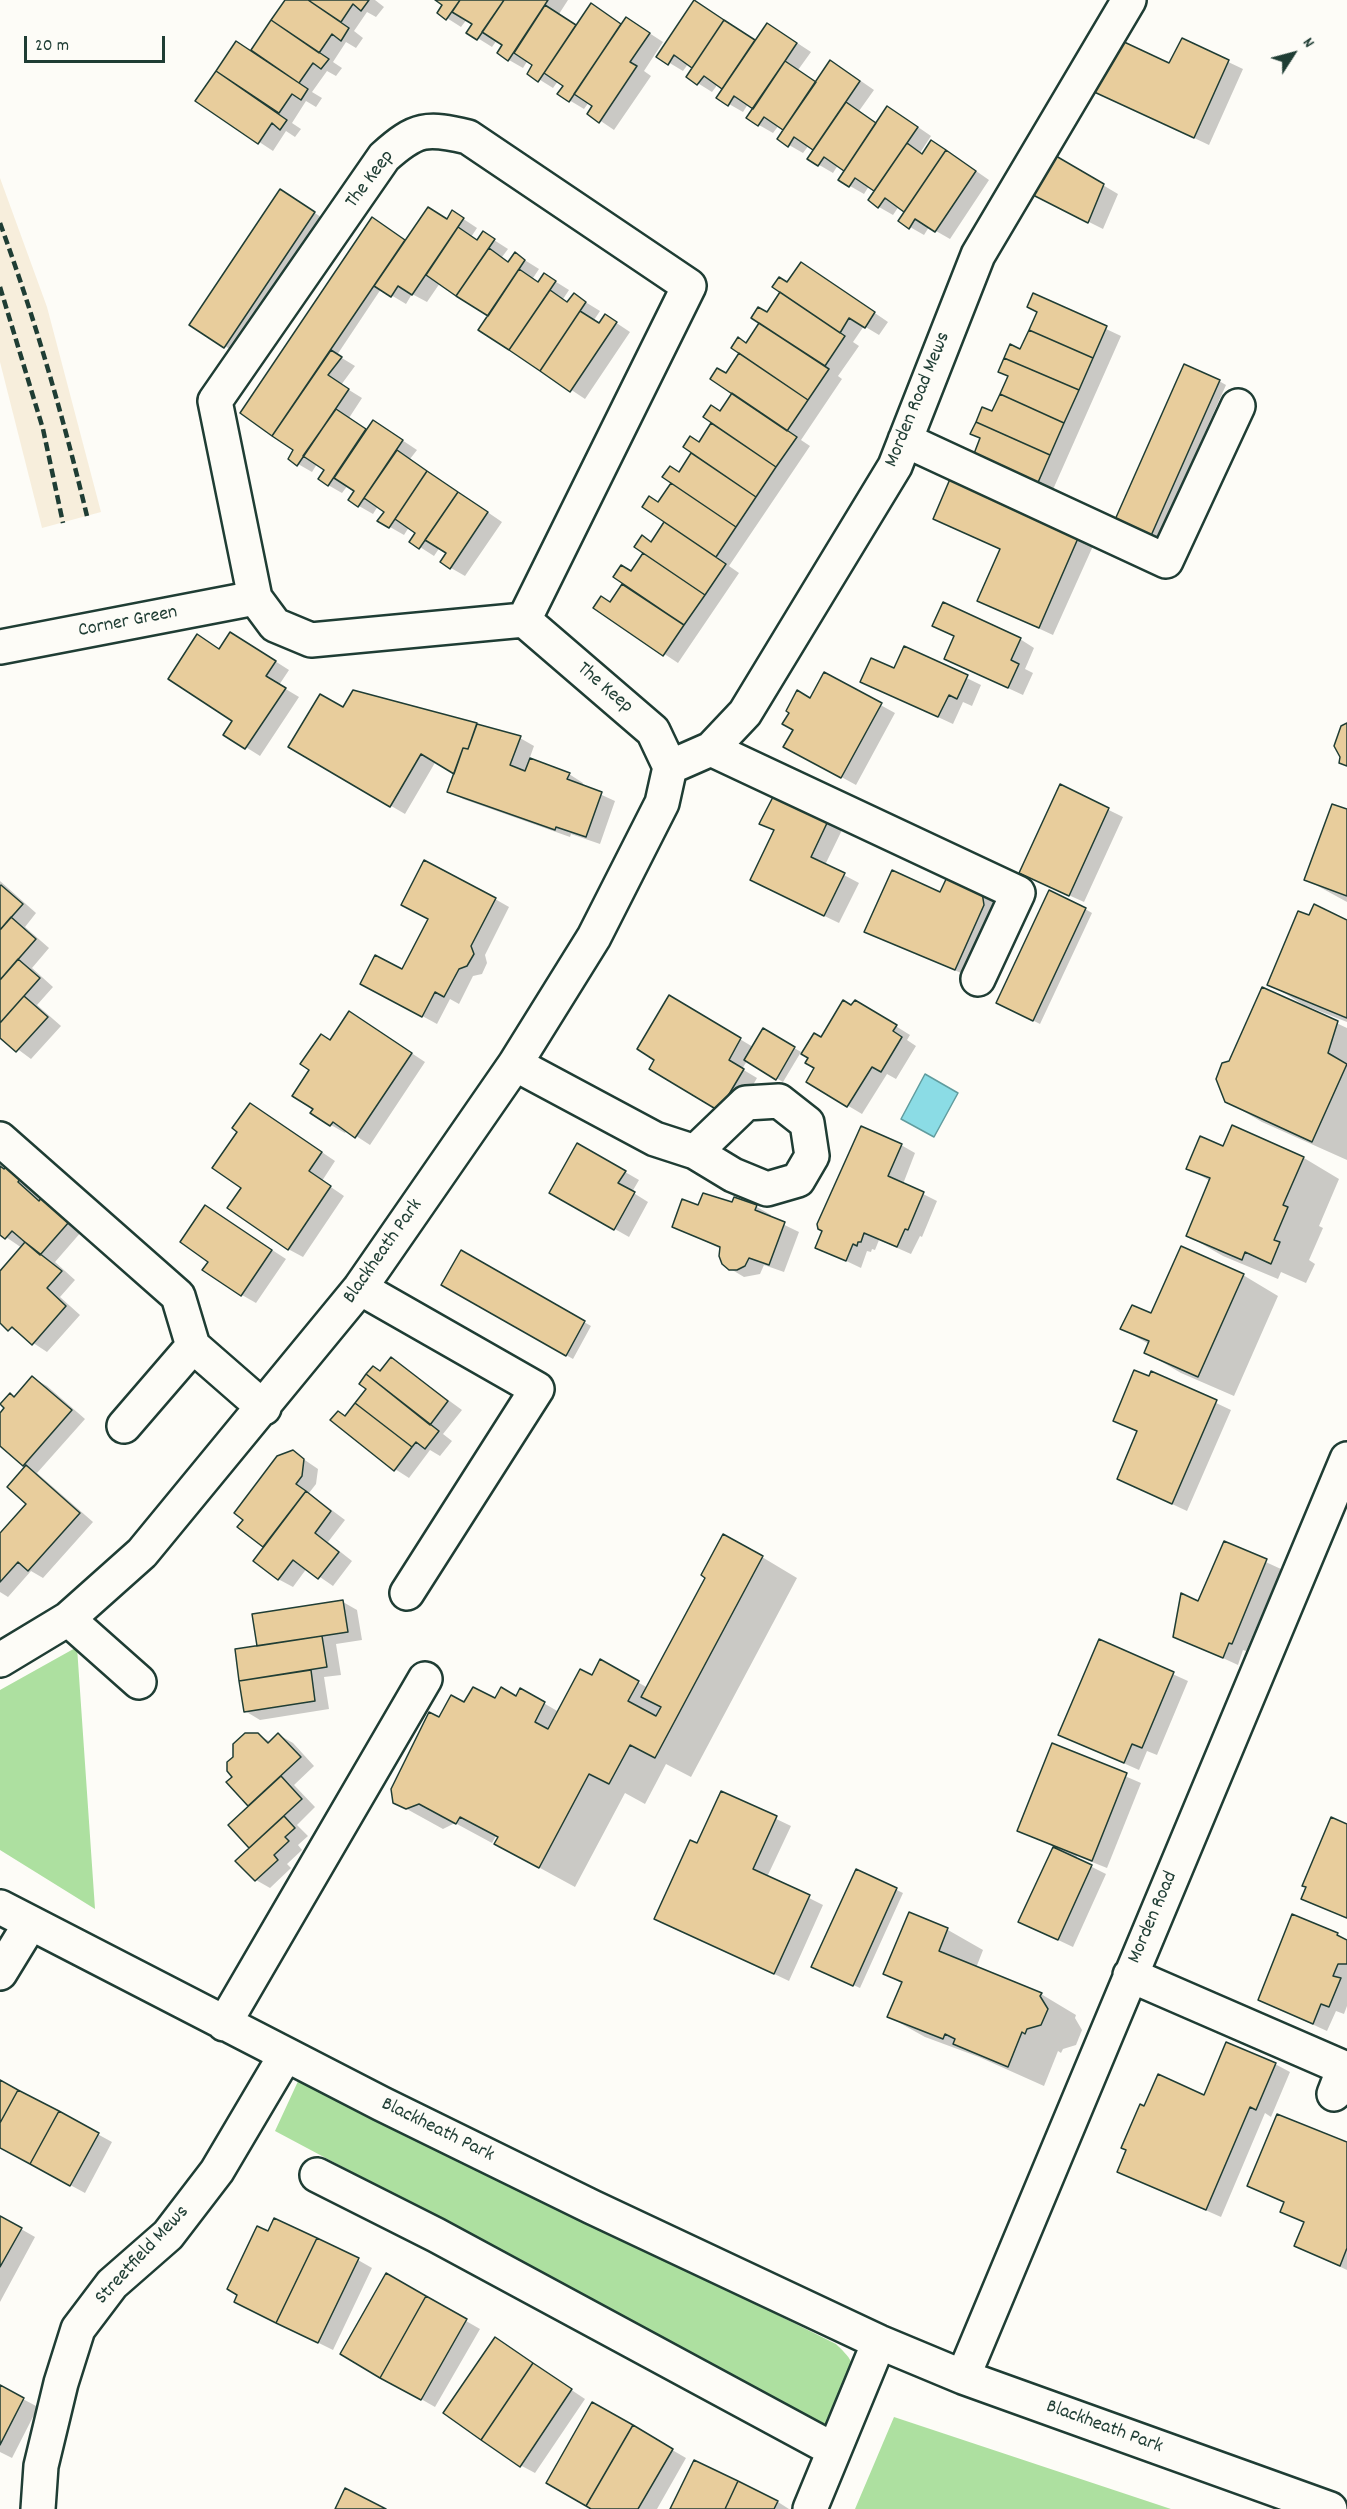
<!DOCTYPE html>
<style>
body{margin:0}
#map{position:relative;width:1347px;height:2509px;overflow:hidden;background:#fdfcf7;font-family:Dekko,sans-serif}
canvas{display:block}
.north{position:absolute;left:1263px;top:24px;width:60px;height:60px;-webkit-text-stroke:4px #fdfcf7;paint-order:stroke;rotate:54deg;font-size:16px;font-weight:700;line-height:24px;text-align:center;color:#1f3d34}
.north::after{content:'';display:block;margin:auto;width:21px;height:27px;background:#1f3d34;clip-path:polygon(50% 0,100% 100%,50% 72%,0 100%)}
.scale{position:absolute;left:24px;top:36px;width:141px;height:27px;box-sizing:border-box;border:3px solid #1f3d34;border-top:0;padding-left:8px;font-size:18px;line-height:21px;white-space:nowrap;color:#1f3d34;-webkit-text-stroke:4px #fdfcf7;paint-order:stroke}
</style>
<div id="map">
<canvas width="1347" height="2509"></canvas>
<div class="north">N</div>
<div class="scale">20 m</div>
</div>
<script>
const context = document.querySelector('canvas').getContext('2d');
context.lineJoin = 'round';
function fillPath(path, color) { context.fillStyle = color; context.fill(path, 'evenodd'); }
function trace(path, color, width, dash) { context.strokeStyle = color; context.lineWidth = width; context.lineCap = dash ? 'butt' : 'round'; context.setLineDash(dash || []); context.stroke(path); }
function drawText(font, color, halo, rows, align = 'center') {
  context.font = font + ' Dekko,sans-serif'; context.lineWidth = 6; context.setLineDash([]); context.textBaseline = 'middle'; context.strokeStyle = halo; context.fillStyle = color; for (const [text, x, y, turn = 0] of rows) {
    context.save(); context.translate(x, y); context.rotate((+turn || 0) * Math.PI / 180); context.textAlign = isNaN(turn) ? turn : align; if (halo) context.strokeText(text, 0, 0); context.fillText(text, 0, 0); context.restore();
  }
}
const built = new Path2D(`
 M0,178l47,129 54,205 -59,16 -42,-166z`);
const green = new Path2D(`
 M77,1647l18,262 -95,-59v-160z
 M300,2077l536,267c5,5 13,12 15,18 4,11 -1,21 -4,31 -15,37 -36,45 -61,10l-511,-272z
 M894,2417l277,92h-316z`);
const water = new Path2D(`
 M925,1074l33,19 -24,44 -33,-18z`);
const shadow = new Path2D(`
 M287,0h88l9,7 -8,10 -9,-5 -13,19 9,7 -7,10 -10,-6 -13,20 9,6 -6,8 -9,-5 -15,21 10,6 -6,9 -10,-6 -14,22 9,6 -6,8 -9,-6 -13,20 -76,-50 40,-58 15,8z
 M438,0h130l-9,14 18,12 28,-13 17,12 18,2 23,15 -19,29 7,5 -37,54 -25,-17 5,-7 -5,-4 -5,7 -25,-15 6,-9 -7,-4 -5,7 -24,-15 6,-8 -7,-5 -5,8 -14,-8 -5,-15 -7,-5 -5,7 -24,-15 6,-8 -7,-5 -6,8 -22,-14 5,-9z
 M694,1l62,40 26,-8 29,19 -13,18 19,13 28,-13 29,20 -15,21 18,13 25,-8 29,20 -11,17 3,2 23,-5 43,30 -39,59 -21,-12 -5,8 -14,-8 -3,-16 -8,-5 -6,9 -14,-8 -9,-7 6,-9 -7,-5 -5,8 -14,-8 -4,-15 -8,-6 -5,8 -24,-14 6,-9 -6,-5 -6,8 -14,-8 -10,-7 6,-9 -6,-4 -6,8 -14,-8 -4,-16 -7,-5 -5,8 -14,-8 -5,-16 -6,-4 -6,8 -24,-15 6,-9 -6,-4 -5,7 -25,-15z
 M1182,40l61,29 -34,76 -115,-54 76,-26z
 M1057,158l61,36 -15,35 -68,-34z
 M287,195l34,22 -90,133 -6,-4z
 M453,212l24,16 -6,9 7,4 5,-8 25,16 -6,8 8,6 5,-9 24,15 -6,9 6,5 6,-8 24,15 -6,9 6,4 5,-8 26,16 -6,9 6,4 6,-8 24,16 -45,67 -105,-70 10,-13 -50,-33 -13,19 -15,-8 -6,10 -25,-15 -44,66 18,11 -14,19 21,13 -13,20 18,12h20l30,20 -7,9 92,63 -37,54 -14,-8 -3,-15 -8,-6 -6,9 -14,-9 -3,-15 -8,-5 -5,8 -14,-8 -4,-16 -8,-5 -5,8 -14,-8 -2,-15 -9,-6 -6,8 -14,-8 -2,-15 -9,-6 -5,8 -14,-8 -2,-14 -54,-37 137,-190 27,18 42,-20z
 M815,272l73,50 -9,13 -15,-9 -11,16 6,4 -21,30 4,3 -41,61 9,6 -81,120 10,7 -61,90 -83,-55 16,-5 55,-81 -7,-19 75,-111 -7,-17 20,-31 41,-60z
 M1034,295l87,41 -70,158 -63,-28 5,-53 45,-101z
 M1219,381l7,4 -69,155 -34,-15z
 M934,518l144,19 15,9 -40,89 -74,-34 22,-51z
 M934,626l86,13 14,9 -9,21 8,4 -10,22 -63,-29 -4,-29z
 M198,636l22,14 25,-8 44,28 -10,15 20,12 -39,59 -35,-22 9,-14z
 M905,648l76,37 -9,21 -9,-4 -10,22 -76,-35 18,-19z
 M824,674l71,39 -39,72 -71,-39z
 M353,692l167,46 14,8 -5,14 40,14 14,9 -1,3 33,15 -15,43 -29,-10 -1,3 -107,-38 -14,-8 6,-18 -19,-12 -31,53 -115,-67 53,-38z
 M1060,786l63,31 -39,85 -49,-22z
 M774,797l68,33 -17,35 34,18 -20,40 -73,-35 9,-57 -14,-7z
 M1347,811v91l-42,-23z
 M948,877l44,21 6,7 -28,72 -104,-46 75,-37z
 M0,881l36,32 -11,14 24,21 -17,20 21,19 -16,18 24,21 -30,33 -31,-23z
 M495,899l14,8 -24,48 2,8 -5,11 -9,2 -14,28 -9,-5 -13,25 -61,-33z
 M1315,906l32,15v101l-43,-17 -35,-21z
 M1085,909l7,4 -52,111 -36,-18z
 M1263,989l84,39v132l-85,-38 -36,-21 4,-39z
 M670,997l83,50 11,-17 37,22 -18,30 -36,-21 -5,8 15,9 -23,40 -77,-59z
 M870,1010l40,25 -3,5 9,6 -20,33 -9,-5 -25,40 -54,-32 8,-14 5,-29z
 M363,1021l62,41 -55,83 -23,-15 -2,3 -14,-8 -16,-16 16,-68z
 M264,1113l71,48 -13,20 22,15 -41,61 -15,-8 -45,-61z
 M1233,1127l71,31 35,21 -20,47 4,2 -14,32 6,4 -9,19 -25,-11 -3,7 -55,-23 -35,-20 22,-55 -22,-13 36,-20z
 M578,1145l61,35 -7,12 16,10 -19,35 -78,-44z
 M901,1145l14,8 -12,31 34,17 -15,36 -2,-1 -9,18 -32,-14 -4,10 -3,-1 -1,3 -4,-1 -6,17 -44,-21z
 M0,1164l35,22 -4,5 51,40 -27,31 20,18 -15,17 20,18 -33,37 -47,-31v-48l22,-25 -22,-15z
 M735,1198l22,9 14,8 -1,3 29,14 -15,40 -20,-7 -4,9 -16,3 -15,-9 -8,-19 -47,-23 25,-19 34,-3z
 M206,1207l80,52 -30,44 -14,-8 -32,-34z
 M461,1252l130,74 -18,33 -130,-74z
 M1243,1275l35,21 -44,100 -53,-23 -36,-21 4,-8 -27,-15z
 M392,1359l70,51 -19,24 9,7 -12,15 -10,-6 -21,28 -14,-9 -49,-52z
 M1152,1373l79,37 -44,101 -69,-32 20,-47 -24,-12z
 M33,1378l14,8 38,33 -48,54 56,49 -50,56 -12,-7 -23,26 -8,-5v-56l28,-32 -2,-38 -26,-22v-29l6,-7 4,-13 5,3z
 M293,1452l25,17 -2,15 -7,9 36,27 -17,22 24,19 -19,25 -26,-18 -14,19 -15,-8 -13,-32 -26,-20z
 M1224,1543l57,26 -35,82 -3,-1 -5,15 -63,-29 24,-33z
 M762,1557l35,21 -106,199 -25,-13 -21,40 -20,-11 -50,94 -79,-43 3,-6 -3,-2 -4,7 -37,-20 -12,6 -49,-27 45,-83 26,-15 52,-6 4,-8 38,22 33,-35 8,-16 48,27 59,-111z
 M343,1602l14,8 5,30 -26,4 5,31 -17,2 5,32 -69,11 -15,-9 -8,-60 22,-4z
 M1099,1641l89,40 -31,74 -10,-4 -8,19 -79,-35z
 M258,1735l13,7 8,-7 14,8 21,23 -20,19 21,22 -18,18 11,11 -10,9 4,5 -15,14 4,4 -21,20 -14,-8 -5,-32 -21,-23 21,-19 -23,-24z
 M1053,1745l88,38 -34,85 -30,-12 -1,3 30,15 -33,73 -53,-25 34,-75 -35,-16z
 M722,1793l69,33 -24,51 56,28 -34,76 -133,-63 42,-73z
 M1347,1826v93l-44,-21z
 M857,1871l46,22 -43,95 -40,-18z
 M910,1914l38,16 35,20 -7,18 65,26 35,21 -1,3 7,12 -6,15 -13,4 -2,4 -3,-2 -14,35 -65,-29 -54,-20 -36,-20 14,-33 -18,-10z
 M1293,1916l54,24v66l-3,8 -8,-3 -9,20 -68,-31z
 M1275,2064l15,8 -19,45 -6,-4 -44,104 -102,-45 26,-64 60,-12z
 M0,2081l112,61 -27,51 -85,-46z
 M1347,2144v126l-51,-24 9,-23 -23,-12 4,-8 -37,-18z
 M0,2217l35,20 -35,65z
 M358,2260l14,8 -39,82 -83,-41z
 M386,2275l94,54 -45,78 -93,-53z
 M495,2339l90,60 -50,74 -15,-8z
 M0,2387l38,20 -26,51 -12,-6z
 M593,2404l93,54 -29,51h-63z
 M695,2462l83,40 11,7h-117z`);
const building = new Path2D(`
 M285,0h23l41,28 -8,13 -9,-7 -13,19 -48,-33z
 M308,0h61l-8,11 -8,-7 -12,18z
 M435,0h25l-14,20 -9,-7 5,-8z
 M460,0h44l-27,40 -11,-7 6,-9 -20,-12z
 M504,0h44l-40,61 -11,-8 5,-8 -20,-13z
 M694,0l30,20 -32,48 -18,-13 -6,10 -12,-8z
 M591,3l30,21 -52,78 -12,-8 6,-8 -19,-13z
 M545,5l31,20 -38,57 -11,-8 5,-9 -18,-12z
 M626,17l24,16 -20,29 7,4 -38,57 -12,-9 5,-8 -18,-12z
 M271,20l58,39 -8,10 -8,-6 -14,20 -48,-33z
 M724,20l31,20 -33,49 -18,-13 -7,9 -11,-8z
 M767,23l30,20 -44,66 -19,-13 -6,10 -12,-8z
 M1182,38l47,22 -35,78 -102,-47 30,-50 47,22z
 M236,41l72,48 -7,11 -9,-6 -13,19 -63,-42z
 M830,60l30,21 -47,69 -19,-13 -6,10 -11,-8z
 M785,61l31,21 -33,48 -19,-13 -6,9 -12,-8z
 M216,71l71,49 -7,10 -8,-7 -14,21 -63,-43z
 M846,102l30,21 -32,48 -20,-14 -6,9 -11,-7z
 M887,106l31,21 -44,64 -19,-13 -6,9 -11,-7z
 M931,140l15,10 -42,62 -19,-14 -7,10 -10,-8 39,-57 15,11z
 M946,150l30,21 -41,61 -20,-13 -6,10 -11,-8z
 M1056,156l48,28 -16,39 -55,-28 18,-35z
 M280,189l35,23 -91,136 -35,-23z
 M428,207l19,12 5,-9 12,8 -52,77 -14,-9 -7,11 -17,-11z
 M372,217l33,23 -133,196 -32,-23z
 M458,227l19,13 6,-9 12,8 -39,57 -30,-21z
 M489,248l19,14 7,-10 10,8 -37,56 -32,-20z
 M801,262l74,50 -10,16 -16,-10 -9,15 -68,-46 7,-10 8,5z
 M519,269l19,13 6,-9 12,8 -47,69 -31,-20z
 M550,290l17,12 7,-9 12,9 -46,69 -31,-21z
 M780,292l65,44 -20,30 -74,-48 7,-11 9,5z
 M1033,293l74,33 -14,32 -64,-28 8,-18 -10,-5z
 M580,311l19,12 6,-9 12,8 -47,70 -30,-21z
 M759,323l70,46 -21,31 -77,-52 7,-11 8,6z
 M1029,330l64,28 -14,32 -75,-32 6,-14 10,5z
 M331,350l11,7 -14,18 21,14 -52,77 -9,-7 5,-9 -21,-14z
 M739,353l69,47 -21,31 -77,-52 7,-11 9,5z
 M1004,358l75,32 -15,33 -64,-29 8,-18 -10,-4z
 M1184,364l36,16 -70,158 -36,-16z
 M732,393l65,44 -21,30 -73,-50 8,-12 9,6z
 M1000,394l64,29 -14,32 -74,-33 6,-15 10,4z
 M336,409l30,20 -38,57 -10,-7 6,-9 -21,-14z
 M373,420l30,20 -45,67 -10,-7 6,-9 -20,-13z
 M976,422l74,33 -14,32 -64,-28 8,-21 -10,-4z
 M711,423l65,44 -20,30 -73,-50 7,-11 9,6z
 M397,450l30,21 -38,57 -12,-7 7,-9 -20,-14z
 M691,453l65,44 -20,30 -74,-50 8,-11 9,6z
 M427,471l31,21 -39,57 -10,-7 6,-9 -20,-14z
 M950,479l129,57 -40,92 -62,-27 23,-52 -67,-30z
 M671,483l65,44 -20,30 -74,-50 7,-11 9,6z
 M458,492l30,20 -38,57 -10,-7 6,-9 -21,-13z
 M664,522l62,42 -21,31 -71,-48 8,-12 9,7z
 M643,553l62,42 -21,30 -71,-48 8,-12 10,6z
 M622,584l62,41 -21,31 -70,-48 8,-12 9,6z
 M943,602l78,36 -10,22 8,4 -11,24 -64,-29 10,-23 -22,-10z
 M230,632l46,29 -10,15 20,12 -41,61 -22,-14 9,-14 -64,-42 29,-45 22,15z
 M904,646l64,29 -11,24 -8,-4 -11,22 -78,-35 11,-24 23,10z
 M824,672l58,31 -41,75 -58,-31 10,-17 -11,-6 7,-11 -3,-2 11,-21 13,8z
 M353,690l124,33 -9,26 -5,-1 -9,26 -33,-20 -31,53 -102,-60 32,-53 23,13z
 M1347,723v43l-8,-3 1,-6 -6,-11 7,-20z
 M477,724l44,12 -11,29 15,6 5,-13 40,15 -3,6 35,13 -16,45 -30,-10 -1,3 -108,-38 16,-44 5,1z
 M1060,784l49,24 -40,88 -50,-23z
 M774,795l54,26 -17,36 34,16 -21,43 -74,-36 24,-50 -15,-6z
 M1332,804l15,5v87l-43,-16z
 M424,860l72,38 -25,48 3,8 -7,12 -8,3 -15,28 -9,-5 -13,25 -62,-33 15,-29 27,14 26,-50 -27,-14z
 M892,870l48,22 8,-17 34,17 2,13 -29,65 -91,-38z
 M1,885l22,19 -23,26v-44z
 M1049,890l37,18 -53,113 -37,-18z
 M1314,904l33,16v98l-80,-33 31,-74 11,4z
 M11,917l25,22 -36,41v-50z
 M18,959l22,19 -40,45v-43z
 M1262,987l76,34 -10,32 19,11 -35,78 -87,-40 -9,-23 6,-16 7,-2z
 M669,995l72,43 -12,22 15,9 -25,42 -70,-42 5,-9 -17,-11z
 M24,996l24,21 -32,35 -16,-14v-15z
 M843,1000l8,5 4,-5 42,25 -4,6 9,6 -21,35 -9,-5 -25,40 -41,-25 8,-14 -9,-5 3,-5 -7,-4 13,-21 7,4z
 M349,1011l63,42 -57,85 -22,-16 -3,4 -20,-13 3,-4 -21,-13 17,-26 -9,-6 21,-30 9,6z
 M763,1028l32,19 -19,33 -32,-20z
 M250,1103l72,49 -13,19 22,15 -43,64 -61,-42 14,-20 -29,-20 25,-36 -5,-4z
 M1232,1125l72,32 -21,48 5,2 -14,33 6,2 -9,22 -26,-12 -3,8 -56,-24 24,-58 -24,-9 14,-33 23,10z
 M861,1126l41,18 -14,32 36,16 -16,38 -3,-1 -8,18 -33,-14 -3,9h-3l-1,4 -4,-2 -7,17 -31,-13 7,-17 -4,-2 -1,-5z
 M577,1143l49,28 -8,12 17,9 -21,38 -65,-37z
 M7,1165l14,12 -3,5 21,19 3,-4 27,25 -29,33 -28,-24 -7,8 -5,-4v-69l4,3z
 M703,1193l29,9 2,-5 23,8 -2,5 30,12 -16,43 -20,-7 -4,8 -8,4h-8l-7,-6 -3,-8 1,-9 -48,-20 10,-28 16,6z
 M205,1205l67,45 -31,46 -39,-26 6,-8 -28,-20z
 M25,1242l37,29 -15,17 19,18 -34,39 -20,-18 -4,4 -8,-8v-52z
 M1181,1246l63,28 -46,103 -54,-24 5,-12 -29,-12 12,-24 19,8z
 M461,1250l124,71 -19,35 -125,-71z
 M391,1357l57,44 -18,24 -64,-51 7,-8 7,5z
 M1134,1370l15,6 2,-5 66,29 -45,104 -55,-25 20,-48 -24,-10z
 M366,1374l73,57 -14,18 -9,-7 -4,5 -57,-44 11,-14 -7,-5z
 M32,1376l40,34 -49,56 -23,-20v-33l4,-5 -4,-4 10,-11 4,4z
 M355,1403l57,44 -18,24 -64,-51 8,-9 7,5z
 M293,1450l11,9 -2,17 -6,8 10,7 -43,56 -26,-20 6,-7 -9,-7 43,-57z
 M26,1465l54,48 -52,58 -10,-9 -18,20v-49l26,-29 -19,-17z
 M306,1491l25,20 -16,22 24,19 -21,27 -25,-19 -15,20 -25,-19z
 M723,1534l40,22 -108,202 -25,-13 -21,39 -20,-10 -50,94 -45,-24 4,-7 -38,-20 -4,7 -37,-20 -13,5 -13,-6 -2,-14 38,-77 10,5 12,-22 13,7 9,-15 22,11 6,-11 15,9 4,-8 25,14 -10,20 13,7 32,-60 12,6 8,-16 39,22 -11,20 28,15 5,-9 -20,-10 64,-119 -4,-3z
 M1224,1541l43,18 -35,85 -3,-1 -6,15 -50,-21 8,-44 17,8z
 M343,1600l5,32 -91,14 -5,-32z
 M322,1636l5,31 -88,14 -4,-32z
 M1099,1639l75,33 -32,76 -10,-4 -8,19 -66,-28z
 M311,1670l4,31 -71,11 -5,-31z
 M245,1733h13l10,10 10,-10 23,24 -53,49 -22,-24 6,-5 -5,-6v-9l6,-5v-13z
 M1052,1743l75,30 -35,88 -75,-30z
 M281,1776l21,23 -53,49 -21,-23z
 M721,1791l56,25 -24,53 57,26 -36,79 -120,-55 36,-79 7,3z
 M284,1816l11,12 -10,9 4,4 -15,14 4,5 -23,21 -20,-20z
 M1331,1817l16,7v94l-46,-19 5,-12 -4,-1z
 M1053,1847l39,18 -34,75 -40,-18z
 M856,1869l41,19 -44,98 -42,-19z
 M909,1912l39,16 -9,23 103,42 -2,3 8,13 -7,16 -14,4 -2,5 -3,-2 -14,35 -55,-23 2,-5 -10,-5 -2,5 -56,-22 15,-35 -19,-8z
 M1292,1914l46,19 -1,2 10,5v24h-9l-5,12 8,2 -12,29 -8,-3 -8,20 -55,-24z
 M1226,2042l50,21 -20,47 -6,-3 -44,103 -89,-38 9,-22 -5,-2 19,-44 4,2 14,-32 46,21z
 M0,2080l18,10 -18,33z
 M18,2090l41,21 -29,53 -30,-16v-25z
 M59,2111l40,22 -29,53 -40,-22z
 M1277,2114l70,28v106l-7,18 -46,-20 10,-24 -24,-10 4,-10 -37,-16z
 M0,2216l22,12 -22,39z
 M274,2218l43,20 -41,85 -42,-21 3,-7 -10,-6 30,-63 11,5z
 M317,2238l42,20 -41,85 -42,-20z
 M386,2273l40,23 -46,82 -40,-24z
 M426,2296l41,23 -46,81 -41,-22z
 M495,2337l38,26 -52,77 -38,-27z
 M533,2363l39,26 -52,78 -39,-27z
 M0,2385l24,13 -24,47z
 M592,2402l41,23 -47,81 -40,-23z
 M633,2425l40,24 -35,60h-47l-5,-3z
 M694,2460l44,21 -13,28h-55z
 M738,2481l40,20 -4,8h-49z
 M345,2488l41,21h-51z`);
const minor = new Path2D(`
 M905,440l261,121 72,-155
 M524,620l165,-334 -221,-149c-41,-10 -52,-9 -84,20l-169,244 40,197 20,27 36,15 213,-20 129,111 17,36
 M0,647l255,-49
 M711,749l307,144 -40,86
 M670,767l41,-18 34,-36 150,-247 83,-211 151,-255
 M515,1064l140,75 40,13 38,23 34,14 31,-9 14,-24 -5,-33 -28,-22 -33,2 -51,49
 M0,1139l178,157 15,50 71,62
 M360,1288l177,101 -130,204
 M124,1426l69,-80
 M68,1619l71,63
 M0,1660l68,-41 74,-66 218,-265 155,-224 79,-127 68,-134 8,-36
 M0,1907l382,197 210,103 287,135 84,35 367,132
 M0,1973l30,-49
 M1130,1975l214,93 -10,26
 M224,2024l201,-345
 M317,2175l119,60 398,215
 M963,2377l384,-918
 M38,2509l3,-43 20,-83 17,-54 34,-45 56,-49 49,-64 68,-115
 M810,2509l69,-167`);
const rail = new Path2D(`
 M0,223c35,96 63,193 87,293
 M0,287l43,142 20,94`);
const streetNames = [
 ["The Keep",371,180,-53],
 ["Morden Road Mews",919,400,-68],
 ["Corner Green",128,623,-11],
 ["The Keep",604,689,41],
 ["Blackheath Park",384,1252,-55],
 ["Morden Road",1154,1918,-67],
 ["Blackheath Park",437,2131,26],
 ["Streetfield Mews",143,2256,-47],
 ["Blackheath Park",1104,2428,20]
];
fillPath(built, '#f7eedc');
fillPath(green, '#ade0a0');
fillPath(water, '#8bdce5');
trace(water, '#609c9e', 1.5);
fillPath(shadow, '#0003');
fillPath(building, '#e8cd9c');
trace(building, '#1f3d34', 1.5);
trace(minor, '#1f3d34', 38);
trace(minor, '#fdfcf7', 33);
trace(rail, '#1f3d34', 4.5, [9, 4.5]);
drawText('20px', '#1f3d34', '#fdfcf7', streetNames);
</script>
